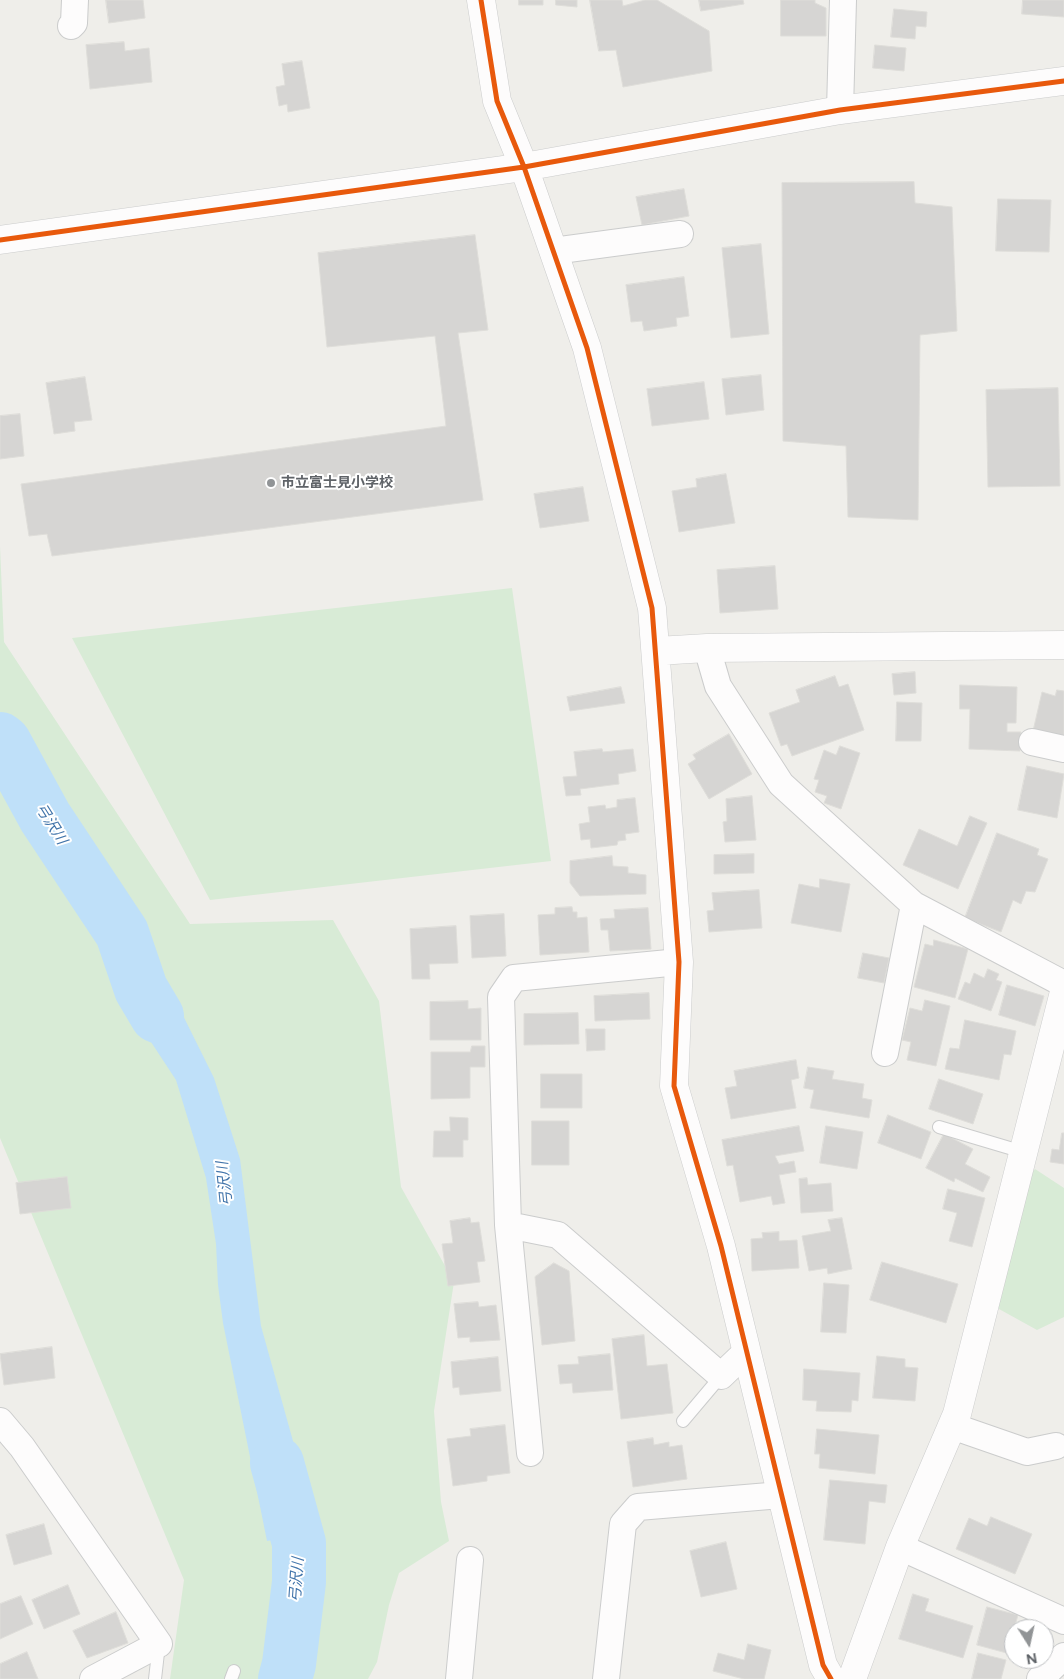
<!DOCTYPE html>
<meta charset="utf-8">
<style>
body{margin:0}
#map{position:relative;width:1064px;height:1679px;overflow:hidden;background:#efeeea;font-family:Figtree,sans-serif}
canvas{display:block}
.north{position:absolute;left:1004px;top:1619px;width:50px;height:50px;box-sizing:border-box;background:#fff;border:1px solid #bfc1c3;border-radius:50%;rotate:170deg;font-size:14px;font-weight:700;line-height:20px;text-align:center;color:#5f6368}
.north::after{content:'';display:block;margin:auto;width:18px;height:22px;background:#919496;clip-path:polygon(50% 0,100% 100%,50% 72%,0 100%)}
</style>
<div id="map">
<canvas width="1064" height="1679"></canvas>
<div class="north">N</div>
</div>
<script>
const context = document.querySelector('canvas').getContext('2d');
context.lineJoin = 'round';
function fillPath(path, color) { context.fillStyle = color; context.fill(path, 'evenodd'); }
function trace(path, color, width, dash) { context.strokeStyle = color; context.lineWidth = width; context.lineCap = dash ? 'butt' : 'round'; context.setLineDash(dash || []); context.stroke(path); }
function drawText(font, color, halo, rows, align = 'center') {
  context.font = font + ' Figtree,"Noto Sans JP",sans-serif'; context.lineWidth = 4; context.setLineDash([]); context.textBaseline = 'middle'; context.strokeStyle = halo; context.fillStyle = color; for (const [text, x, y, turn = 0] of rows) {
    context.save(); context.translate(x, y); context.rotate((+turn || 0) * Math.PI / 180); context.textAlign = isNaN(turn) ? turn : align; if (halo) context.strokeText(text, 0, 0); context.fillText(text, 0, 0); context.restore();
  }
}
const green = new Path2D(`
 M0,546l4,96 186,282 143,-4 46,81 22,186 53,95 -20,129 7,91 8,39 -50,32 -10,32 -12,57 -9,17h-198l14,-99 -184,-442z
 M512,588l39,273 -341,39 -138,-262z
 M1035,1169l29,19v129l-27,13 -38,-21 -14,-52 22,-58z`);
const water = new Path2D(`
 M147,943l67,135 26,81 21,167 57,205 -51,10 -44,-218 -5,-38 -2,-41 -10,-66 -30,-98 -46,-70 -26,-53z
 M316,1544l2,88 -13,47h-39l15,-37 -4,-87z`);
const river = new Path2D(`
 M0,739l4,3 41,75 77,116 19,56 16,27
 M277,1463l22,80v39l-10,82 -4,15`);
const building = new Path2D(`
 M106,0h37l2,18 -36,5z
 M519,0h24v5h-24z
 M556,0h21v7l-21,-2z
 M590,0h32l1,6 22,-6h12l52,31 3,40 -89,16 -7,-37 -17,1z
 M699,0h44l1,4 -43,7z
 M781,0h34v3l11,5v28h-45z
 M1023,0h41v17l-42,-3z
 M894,9l33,3 -1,15 -10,-1 -1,13 -24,-2z
 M124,42l1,9 24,-3 3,34 -62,7 -4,-44z
 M875,45l31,3 -2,23 -31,-3z
 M302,61l8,47 -22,4 -1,-8 -8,2 -3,-19 9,-2 -3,-21z
 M914,182l1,21 37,4 5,124 -37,4 -2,185 -70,-3 -2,-71 -63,-5 -1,-258z
 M684,189l5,27 -47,9 -6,-28z
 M998,199l53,1 -2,52 -53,-1z
 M475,235l13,95 -30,3 25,167 -431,56 -5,-22 -18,2 -8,-52 425,-58 -11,-90 -108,11 -9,-94z
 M761,244l8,90 -38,4 -9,-90z
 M684,277l5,39 -13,2 1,8 -33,5 -2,-10 -11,1 -5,-37z
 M761,375l3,35 -38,5 -4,-36z
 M85,377l7,43 -18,2 1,9 -21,3 -8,-51z
 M704,382l5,37 -57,7 -5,-37z
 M1058,388l2,98 -72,1 -2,-97z
 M20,414l4,42 -24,3v-43z
 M726,474l9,49 -56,9 -7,-41 25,-4 -1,-8z
 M583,487l6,34 -49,7 -6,-34z
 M775,566l3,43 -58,4 -3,-43z
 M915,672l1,21 -22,2 -2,-21z
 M835,676l4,11 9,-3 16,46 -72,26 -5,-12 -6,2 -12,-33 31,-11 -4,-12z
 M960,685l57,2 -1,36h-9v9h14l-1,19 -51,-2 1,-40h-10z
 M621,687l4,16 -55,8 -3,-14z
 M1057,690l7,1v48l-31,-8 9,-39 13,4z
 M897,702l25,1 -1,38h-25z
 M729,734l23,40 -43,25 -21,-35 8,-5 -3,-4z
 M840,746l20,7 -19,56 -17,-6 3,-7 -12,-4 4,-12 -5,-1 10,-29 12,5z
 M602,749l1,3 30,-3 3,22 -18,3 1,10 -39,5 1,6 -15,1 -3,-19 14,-1 -3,-24z
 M1027,766l37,8 -7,44 -39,-8z
 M752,796l4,44 -31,2 -2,-20 4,-1 -1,-22z
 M635,798l4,34 -14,2 1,6 -8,1 -1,4 -26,3 -1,-9 -9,1 -2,-16 11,-2 -2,-15 17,-2 1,4 11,-2v-7z
 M970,816l17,7 -29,66 -55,-24 16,-36 38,17z
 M997,833l42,16 -2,6 11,4 -13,33 -9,-1 -5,13 -8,-4 -12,32 -36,-14z
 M754,854v19l-40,1v-19z
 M612,856l1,10 15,1v6l18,2v19l-66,2 -10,-13v-22z
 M820,879l30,5 -9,48 -50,-9 8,-39 20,4z
 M759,890l3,38 -53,4 -2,-21 7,-1 -2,-17z
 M572,907l1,5h4v6l10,-1 2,35 -49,3 -2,-40 17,-1v-6z
 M648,908l3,41 -41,2 -2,-21h-7l-1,-11 15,-1 -1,-8z
 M504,914l2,42 -34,2 -2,-42z
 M456,926l2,37 -29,1 1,15h-18l-2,-50z
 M934,940l34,9 -13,49 -41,-11 11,-43 8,2z
 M863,953l26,5 -5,25 -26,-5z
 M988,969l11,5 -3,6 6,2 -11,29 -33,-12 7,-17 5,2 4,-11 10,5z
 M1007,985l37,11 -9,30 -36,-11z
 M649,993l1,26 -55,2 -1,-25z
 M925,1000l25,6 -14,60 -29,-6 4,-18 -9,-2 8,-32 12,3z
 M468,1001v8l13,-1v32h-51v-38z
 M578,1013l1,31 -55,1v-31z
 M965,1020l51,11 -5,24 -7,-1 -5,26 -54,-11 5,-21 9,1z
 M586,1029h19v21l-18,1z
 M472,1046h13v21h-15v31l-39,1v-47h39z
 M796,1060l3,18 -8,2 5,28 -65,11 -6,-31 12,-2 -3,-15z
 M808,1067l26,4 -2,8 32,5 -2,14 10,2 -3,18 -59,-10 4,-18 -10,-2z
 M541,1074h41v34h-41z
 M939,1079l44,15 -10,30 -44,-15z
 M888,1115l43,17 -10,27 -43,-16z
 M450,1117l18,1v22h-5v17h-30l1,-26h16z
 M532,1121h37v44h-37z
 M799,1126l5,25 -29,5 4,8 15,-3 2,11 -17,3 6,28 -12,2 -2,-9 -31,6 -7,-37 -6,1 -5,-26z
 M826,1126l37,6 -6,37 -37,-6z
 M1062,1133h2v31l-14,-2 2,-13 7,1z
 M944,1134l29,15 -8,15 25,13 -7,15 -28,-14 -1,4 -28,-14z
 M67,1177l4,31 -51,6 -4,-31z
 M807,1178l1,7 23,-2 2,28 -32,2 -2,-34z
 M948,1189l37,9 -13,49 -23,-6 8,-28 -14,-4z
 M470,1218l1,5 8,-1 6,39 -8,1 3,20 -32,4 -6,-42 11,-1 -3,-22z
 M842,1218l10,51 -24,5 -1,-6 -18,3 -7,-35 29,-5 -3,-11z
 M779,1232v9l18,-1 2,28 -47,3 -1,-32 12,-1 -1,-5z
 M882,1262l76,22 -12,39 -76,-23z
 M554,1263l15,8 6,70 -33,4 -7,-68z
 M824,1283l25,2 -3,48 -25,-1z
 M478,1302l1,5 17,-2 4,35 -30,2v-5l-12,1 -4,-34z
 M644,1335l3,31 20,-2 6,49 -52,6 -9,-80z
 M52,1347l3,31 -51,7 -4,-31z
 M610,1354l3,36 -40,3 -1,-10 -12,1 -2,-19 21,-1 -1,-7z
 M877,1356l28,3v8l13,1 -3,33 -42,-3z
 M498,1357l3,34 -41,4 -1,-8 -6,1 -2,-26z
 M804,1369l56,4 -2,28 -6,-1 -1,12 -35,-1 1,-10 -14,-1z
 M505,1425l5,48 -23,3v5l-34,5 -6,-47 24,-3 -1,-7z
 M817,1429l62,6 -4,39 -56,-6 1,-14h-5z
 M653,1438l1,7 15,-3v5l13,-2 5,34 -54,8 -6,-45z
 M830,1480l57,5 -2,18 -16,-2 -4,43 -41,-4z
 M991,1517l41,17 -17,40 -59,-25 13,-31 18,8z
 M44,1524l8,30 -38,11 -8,-30z
 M726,1542l11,47 -36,8 -11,-46z
 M68,1585l12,29 -36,15 -12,-29z
 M913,1594l16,5 -4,12 48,15 -10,32 -64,-19z
 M21,1596l12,28 -33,15v-35z
 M987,1607l31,8 -4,14h1h-1v26l-37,-10z
 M116,1612l12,31 -41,15 -14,-27z
 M748,1644l23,6 -7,29h-20l-31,-8 5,-18 26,7z
 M27,1652l11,27h-38v-15z
 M978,1653l28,7 -5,19h-29z`);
const service = new Path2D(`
 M939,1127l84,25
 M683,1421l38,-45
 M155,1679l4,-35
 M231,1679l3,-8`);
const minor = new Path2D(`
 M71,26l3,-3 1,-23
 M840,110l3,-110
 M553,251l127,-17
 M707,648l11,38 63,98 133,121 150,79
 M1032,742l32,7
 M679,962l-165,16 -13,19 7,228 50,10 163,141 25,-24
 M885,1053l29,-148
 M508,1225l22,228
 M0,1421l22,26 137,197 -66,35
 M952,1426l75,26 29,-6
 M900,1547l164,74
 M459,1679l11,-119
 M606,1679l17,-155 15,-17 143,-12
 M1040,1679l24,-23`);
const tertiary = new Path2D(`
 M481,0l16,101 27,66 63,181 65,260 27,354 -5,124 47,160 102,419 8,14
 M0,240l524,-73 316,-57 224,-29
 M657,651l50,-3 357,-3
 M852,1679l48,-132 57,-133 107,-422`);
const cycleway = new Path2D(`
 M481,0l16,101 27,66 63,181 65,260 27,354 -5,124 47,160 102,419 8,14
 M0,240l524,-73 316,-57 224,-29`);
const markers = [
 [271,483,5,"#919496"]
];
const poiNames = [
 ["市立富士見小学校",281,483]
];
const waterNames = [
 ["弓沢川",51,824,58],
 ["弓沢川",225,1184,-96],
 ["弓沢川",297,1580,-86]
];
fillPath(green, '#d8ebd6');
fillPath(water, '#bfe0f9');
trace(river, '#bfe0f9', 54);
fillPath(building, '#d6d5d3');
trace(building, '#deddd9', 1);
trace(service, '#cbcccc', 14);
trace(minor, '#cbcccc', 28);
trace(tertiary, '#cbcccc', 29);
trace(service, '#fdfcfc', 12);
trace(minor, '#fdfcfc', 26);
trace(tertiary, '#fdfcfc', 28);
trace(cycleway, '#e8590c', 5);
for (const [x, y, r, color] of markers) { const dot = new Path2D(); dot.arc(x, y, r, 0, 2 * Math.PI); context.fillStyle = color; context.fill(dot); trace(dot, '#fff', 2); }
drawText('bold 14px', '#5f6368', '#fff', poiNames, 'left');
drawText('italic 15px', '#4174aa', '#fff', waterNames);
</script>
